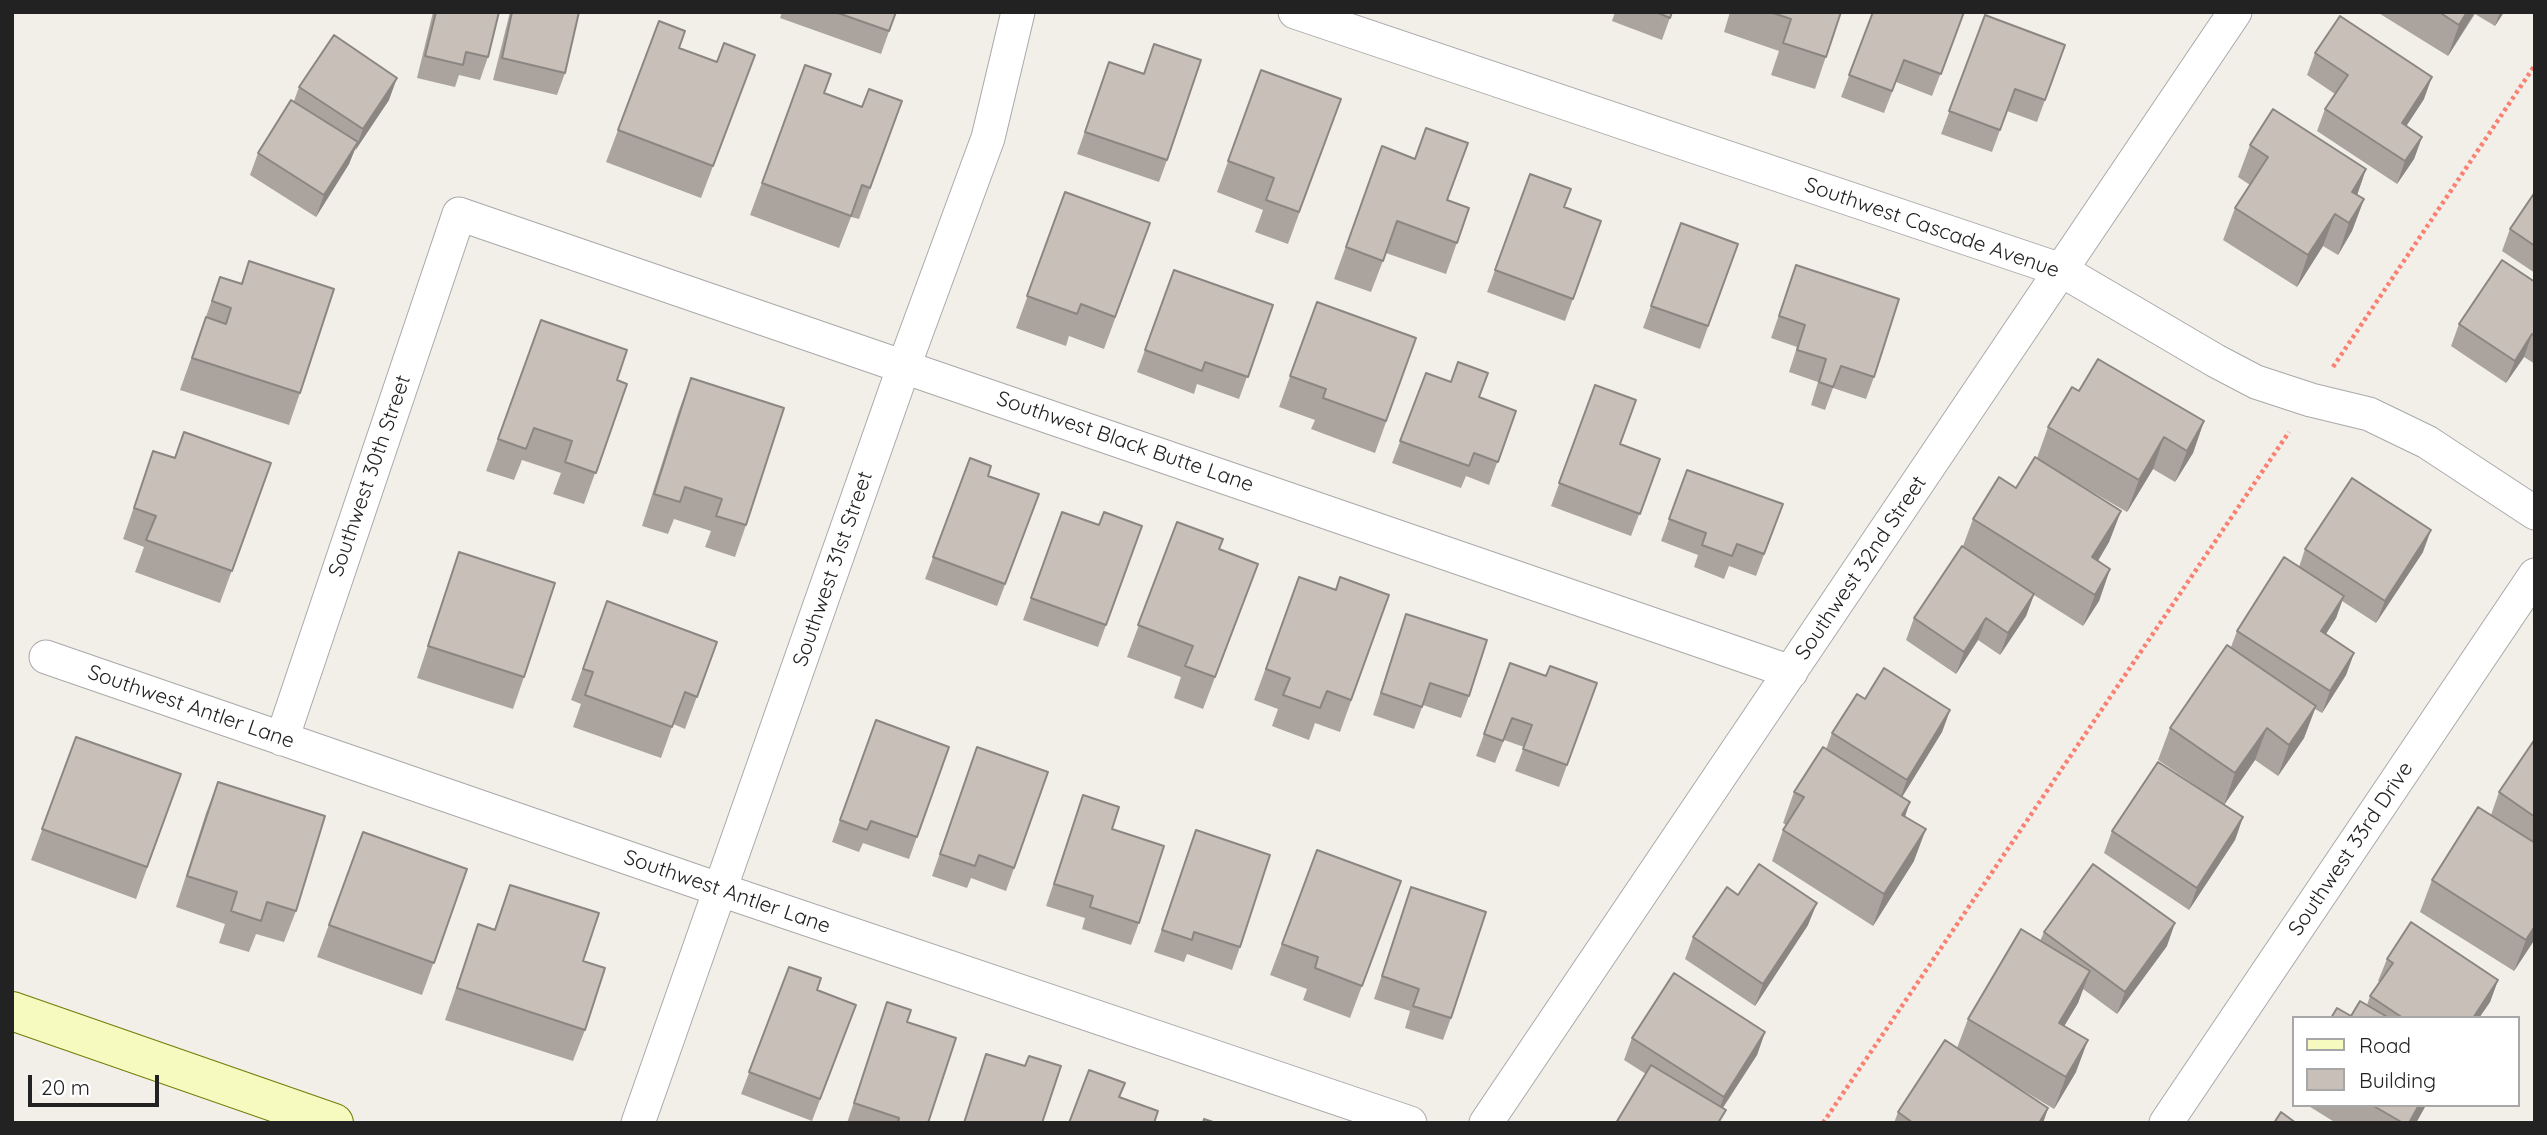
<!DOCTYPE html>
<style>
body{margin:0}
#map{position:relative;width:2547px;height:1135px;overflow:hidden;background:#f2efe9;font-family:Quicksand,sans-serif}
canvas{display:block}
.frame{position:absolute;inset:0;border:14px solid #222;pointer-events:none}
.legend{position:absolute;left:2292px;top:1016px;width:228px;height:91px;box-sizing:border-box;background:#fff;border:2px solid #a7a7a7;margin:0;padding:9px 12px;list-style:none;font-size:21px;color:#222}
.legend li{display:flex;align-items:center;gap:14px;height:35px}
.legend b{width:35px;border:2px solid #a7a7a7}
.scale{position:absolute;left:28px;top:1075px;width:131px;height:32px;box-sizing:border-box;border:4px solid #222;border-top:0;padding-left:9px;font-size:21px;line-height:24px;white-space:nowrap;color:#222;-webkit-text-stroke:5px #fff;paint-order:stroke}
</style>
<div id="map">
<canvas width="2547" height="1135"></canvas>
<div class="frame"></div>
<ul class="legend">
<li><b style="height:9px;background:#f7fabf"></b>Road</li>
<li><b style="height:19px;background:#c7bfb8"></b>Building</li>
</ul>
<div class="scale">20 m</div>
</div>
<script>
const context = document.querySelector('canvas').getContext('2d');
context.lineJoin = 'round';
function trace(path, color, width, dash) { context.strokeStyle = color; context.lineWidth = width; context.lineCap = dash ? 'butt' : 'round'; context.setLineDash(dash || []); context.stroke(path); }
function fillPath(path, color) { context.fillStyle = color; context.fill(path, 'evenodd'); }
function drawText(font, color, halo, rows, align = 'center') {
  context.font = font + ' Quicksand,sans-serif'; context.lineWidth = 5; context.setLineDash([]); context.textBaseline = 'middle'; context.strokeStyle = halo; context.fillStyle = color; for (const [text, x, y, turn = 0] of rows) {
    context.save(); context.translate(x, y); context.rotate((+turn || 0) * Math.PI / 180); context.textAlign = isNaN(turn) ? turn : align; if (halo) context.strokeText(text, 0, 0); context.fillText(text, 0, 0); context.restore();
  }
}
const path = new Path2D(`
 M2333,367l202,-302
 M1823,1123l466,-691`);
const street = new Path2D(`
 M1295,12l766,258 155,91 40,21 55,18 58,14 58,28 108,71
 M46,657l675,233 689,233
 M282,739l177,-525 1332,458
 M638,1123l266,-757 84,-228 30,-126
 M1486,1123l749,-1111
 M2166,1123l369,-548`);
const secondary = new Path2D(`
 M12,1011l322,112`);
const wall = new Path2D(`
 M433,12h66l-11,45 -8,23 -21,-5 -4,12 -38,-9z
 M510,12h69l-14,61 -8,22 -64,-15z
 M782,12h114l-15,42 -101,-36z
 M1615,12h57l-10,28 -50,-19z
 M1730,12h111l-26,77 -44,-14 8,-24 -55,-19z
 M1873,12h91l-32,84 -36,-14 -12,31 -43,-16z
 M2377,12h127l-9,14 -20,-12 -27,42z
 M1985,15l80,30 -28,77 -30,-11 -15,41 -51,-18z
 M1154,44l13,116 -8,22 -82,-28 32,-92 35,11z
 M679,48l38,14 26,25 -42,111 -95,-36 12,-32z
 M2315,53l109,46 -18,27 16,11 -8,22 -17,25 -80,-53 8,-22 10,-15 -28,-19z
 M805,65l19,28 38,14 40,-6 -43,118 -8,-2 -12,31 -89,-33z
 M1261,70l80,29 -53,145 -33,-12 8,-22 -46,-18z
 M299,87l90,13 -35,51 -5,13 -33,53 -66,-42 8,-22 36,-52z
 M2250,145l116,24 -9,26 7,4 -12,32 -14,24 -15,-9 -26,41 -74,-47 12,-32 15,-23 -12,-8z
 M1382,146l65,54 22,8 -23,66 -60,-21 -15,39 -37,-13z
 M1530,174l34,33 37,14 -36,100 -78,-29z
 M1065,192l85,31 -46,126 -35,-13 -3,10 -50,-18z
 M2535,192v81l-33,-22 8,-22z
 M1681,223l57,21 -38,105 -57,-21z
 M249,261l51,132 -11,32 -109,-35 40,-113 21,6z
 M1796,265l78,112 -8,22 -33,-11 -8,22 -14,-5 7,-23 -29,-10 8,-25 -26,-9z
 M1174,270l99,35 -34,94 -42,-15 -3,10 -57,-22z
 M2535,282v82l-11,-7 -18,26 -55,-37 8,-22z
 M1317,302l99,36 -41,115 -64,-24 4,-9 -36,-13z
 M541,320l76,60 10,4 -43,120 -31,-10 8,-21 -39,-13 -8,20 -28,-9z
 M1426,373l53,24 37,14 -27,74 -23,-9 -5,12 -69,-25z
 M691,378l55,147 -11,32 -30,-10 6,-16 -37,-12 -6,15 -26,-8 37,-116z
 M1595,385l25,59 40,15 -29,77 -80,-30z
 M2079,391l125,30 -11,32 -18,29 -22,-13 -26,43 -64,-37 58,36 -12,31 -11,19 12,8 -11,32 -16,25 -49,-31 -8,21 -26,39 -22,-15 -22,34 -50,-34 8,-22 49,-72 10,-27 43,-31 21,-30 11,-31z
 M153,451l21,7 97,5 -51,140 -85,-31 9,-25 -21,-8z
 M970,458l18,18 51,18 -42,112 -72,-27z
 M1687,470l96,34 -27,72 -27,-10 -5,13 -30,-12 4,-12 -37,-14z
 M1062,512l37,13 43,1 -44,121 -75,-27z
 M1177,522l42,28 39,14 -55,145 -29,-11 7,-21 -54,-20z
 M2305,549l118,3 -47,71 -34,-22 -6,17 -10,16 28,19 -8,22 -24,38 -7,-4 -11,29 -26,38 -23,-16 -31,45 19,12 -8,23 -46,70 -85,-57 8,-22 111,-27 -65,-44 12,-32 61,-81 6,-16 62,-64z
 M459,552l65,125 -11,32 -96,-31z
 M1299,577l36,13 54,5 -49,137 -25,-9 -6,17 -37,-14 6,-17 -24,-9z
 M607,601l110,41 -32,87 -12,-5 -12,34 -88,-31 8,-23 -10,-4z
 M1406,614l63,82 -8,22 -38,-13 -9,24 -41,-14z
 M1510,663l36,13 51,7 -38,104 -44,-16 9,-24 -20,-7 -9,23 -19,-7z
 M1865,699l85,11 -8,22 -40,65 12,64 -41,65 -101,-65 11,-31 3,-5 -3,-2 11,-31 32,-43 6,-16z
 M876,720l73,27 -40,112 -46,-16 -4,9 -27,-10z
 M76,737l105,37 -45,125 -105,-39z
 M2535,739v200l-21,32 -94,-59 12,-32 59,-65 8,-23z
 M977,747l71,25 -42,119 -35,-13 -4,10 -35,-12z
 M218,782l78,129 -12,31 -28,-8 -7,18 -30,-9 6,-19 -49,-17 30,-94z
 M1083,795l29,34 27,94 -8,22 -49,-16 3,-11 -39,-12z
 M1196,830l44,117 -8,23 -45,-16 -3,8 -30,-10z
 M363,832l104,37 -45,126 -105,-38z
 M1317,850l84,31 -51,137 -47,-18 4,-11 -37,-14z
 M510,885l73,76 2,69 -12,31 -128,-41 33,-96 16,6z
 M1411,887l40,131 -8,22 -38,-12 5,-17 -36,-12z
 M1738,895l70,30 -53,81 -70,-47 8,-22z
 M2044,932l123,14 -50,68 -34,-25 -5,14 -14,23 12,46 -22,37 -55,-33 49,32 -5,15h-149l4,-11 59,-64 11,-29 72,-78z
 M2387,959l111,21 -8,22 -11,16h-148l20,-2 16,-11 3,-9 10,-14 -2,-1z
 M789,967l28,23 39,15 -44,116 -71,-27z
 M887,1002l20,20 21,101h-81z
 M1765,1032l-8,23 -34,53 -77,-34 -22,-14 8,-22z
 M2307,1105h119l-10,18h-80z`);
const shadedWall = new Path2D(`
 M2467,12h8l-27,44 11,-31z
 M2500,12h4l-9,14z
 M2432,77l-8,22 -30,46 8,-22z
 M397,78l-8,22 -34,51 8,-22z
 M2422,137l-8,22 -17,25 8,-23z
 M358,142l-9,22 -33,53 8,-22z
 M2366,169l-11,32 -3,-9z
 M2364,199l-12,32 -14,24 11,-32z
 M2335,214l-12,32 -26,41 11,-32z
 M2532,334l-8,23 -18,26 9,-22z
 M2204,421l-11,32 -18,29 12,-31z
 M2164,437l-11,32 -26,43 12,-32z
 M2121,511l-12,31 -28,47 11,-32z
 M2431,530l-8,22 -47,71 9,-22z
 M2110,569l-11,32 -16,25 12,-31z
 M2034,594l-8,22 -26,39 8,-22z
 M2344,596l-8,22 -23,36 8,-23z
 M1986,618l-8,22 -22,34 8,-22z
 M2354,653l-8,22 -24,38 8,-22z
 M2316,706l-12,32 -26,38 11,-31z
 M1950,710l-8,22 -43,70 8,-22z
 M2267,728l-12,32 -31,45 11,-32z
 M1910,802l-11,32 3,-19z
 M2243,817l-8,23 -46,70 8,-22z
 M1926,829l-12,32 -41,65 11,-32z
 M1817,903l-9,22 -53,81 8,-22z
 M2175,923l-8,23 -50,68 8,-22z
 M2535,926v13l-21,32 12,-31z
 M2090,971l-12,32 -31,52 12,-32z
 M2498,980l-8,22 -11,16h-6z
 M1765,1032l-8,23 -42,64 9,-22z
 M2088,1040l-12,32 -22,37 12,-32z
 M2419,1105h7l-10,18h-7z
 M2048,1108l-5,15h-4z`);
const building = new Path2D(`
 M436,12h63l-11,45 -22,-5 -3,13 -38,-9z
 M512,12h67l-14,61 -63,-15z
 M835,12h61l-7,19z
 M1656,12h16l-2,6z
 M1770,12h71l-15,45 -43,-14 8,-24z
 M1873,12h91l-23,62 -37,-14 -12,31 -43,-16z
 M2439,12h28l-8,13z
 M1985,15l80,30 -20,55 -30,-11 -15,41 -51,-19z
 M2340,16l92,61 -30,46 20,14 -17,24 -80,-52 23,-34 -33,-22z
 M659,21l26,10 -6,17 38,14 7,-19 31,12 -42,111 -95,-36z
 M334,35l63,43 -34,51 -64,-42z
 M1154,44l47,16 -34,100 -82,-28 24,-70 35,12z
 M805,65l26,9 -7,19 38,14 7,-18 33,12 -32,87 -8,-3 -11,31 -89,-33z
 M1261,70l80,29 -42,113 -33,-12 8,-22 -46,-17z
 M291,100l67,42 -34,53 -66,-42z
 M2273,109l93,60 -14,23 12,7 -15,24 -14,-9 -27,41 -73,-47 33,-51 -18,-12z
 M1426,128l42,15 -21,57 22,8 -12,35 -60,-22 -14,40 -37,-14 36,-101 33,13z
 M1530,174l41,15 -7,18 37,14 -28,78 -78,-29z
 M1065,192l85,31 -35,94 -34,-13 -4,10 -50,-18z
 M2535,192v54l-25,-17z
 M1681,223l57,21 -30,82 -57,-20z
 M2502,260l33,22v54l-3,-2 -17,27 -56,-37z
 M249,261l85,28 -34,104 -108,-35 14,-41 20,7 5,-16 -19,-7 8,-24 22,7z
 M1796,265l103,34 -25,78 -33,-11 -8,21 -14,-5 7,-23 -29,-9 8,-25 -26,-9z
 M1174,270l99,35 -25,72 -43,-15 -3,9 -57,-21z
 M1317,302l99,36 -30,83 -63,-23 3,-9 -36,-13z
 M541,320l86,30 -10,30 10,4 -31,89 -31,-11 7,-21 -38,-13 -8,21 -28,-10z
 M2098,359l106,62 -17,30 -23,-14 -25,43 -91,-53 24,-40 7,4z
 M1458,362l30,11 -9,24 37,14 -18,51 -24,-9 -5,13 -69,-25 26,-68 25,9z
 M691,378l93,30 -38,117 -30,-9 6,-17 -37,-12 -5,15 -26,-8z
 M1595,385l41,15 -16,44 40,15 -20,55 -81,-31z
 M184,432l87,31 -39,108 -86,-31 10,-24 -22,-8 19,-57 22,7z
 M2035,457l86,54 -29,46 18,12 -15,26 -122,-76 26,-42 17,11z
 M970,458l21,8 -3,10 51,18 -34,90 -72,-27z
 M1687,470l96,34 -19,50 -27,-10 -5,12 -30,-11 4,-12 -37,-14z
 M2352,478l79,52 -46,71 -80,-52z
 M1062,512l37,13 5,-13 38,14 -36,99 -75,-27z
 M1177,522l46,17 -4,10 39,15 -43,113 -30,-11 8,-20 -55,-21z
 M1962,546l72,48 -26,39 -22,-15 -22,34 -50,-34z
 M459,552l96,31 -31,94 -96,-31z
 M2284,557l60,39 -23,35 33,22 -24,38 -93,-60z
 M1299,577l37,13 4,-13 49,18 -38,105 -24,-9 -7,17 -37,-13 7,-17 -24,-9z
 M607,601l110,41 -20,55 -12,-5 -13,35 -87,-32 8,-23 -10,-3z
 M1406,614l81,26 -18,56 -39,-13 -8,24 -41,-14z
 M2227,645l89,61 -27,39 -22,-17 -32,45 -65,-45z
 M1510,663l36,13 4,-10 47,17 -30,82 -44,-16 9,-24 -20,-7 -9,23 -19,-7z
 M1884,668l66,42 -43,70 -75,-47 25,-39 8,5z
 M876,720l73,27 -32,90 -46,-16 -4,9 -27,-10z
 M76,737l105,37 -34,93 -105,-38z
 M2535,739v78l-36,-25z
 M977,747l71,25 -34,96 -35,-13 -4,11 -35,-12z
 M1823,747l87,55 -8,13 24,14 -42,65 -101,-64 21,-33 -10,-5z
 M2158,762l85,55 -46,71 -85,-57z
 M218,782l107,34 -29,95 -29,-9 -6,19 -30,-10 6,-19 -50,-16z
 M1083,795l36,12 -7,22 52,17 -25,77 -49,-16 3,-11 -39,-12z
 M2478,807l57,36v83l-9,14 -94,-60z
 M1196,830l74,25 -30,92 -46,-15 -2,8 -30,-10z
 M363,832l104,37 -33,94 -105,-38z
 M1317,850l84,31 -39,105 -47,-18 3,-11 -36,-13z
 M1759,864l58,39 -54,81 -70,-47 34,-50 11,8z
 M2093,864l82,59 -50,69 -81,-60z
 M510,885l89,28 -16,48 22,7 -20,62 -128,-42 21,-64 17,6z
 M1411,887l75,25 -35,106 -38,-12 6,-17 -37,-13z
 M2411,922l87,58 -25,38h-70l-33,-22 23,-33 -6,-4z
 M2021,929l69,42 -31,52 29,17 -22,37 -98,-58z
 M789,967l32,11 -4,12 39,15 -36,94 -71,-27z
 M1674,973l91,59 -41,65 -92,-59z
 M2360,1001l29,17h-58l6,-10 14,8z
 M887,1002l24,8 -4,12 49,16 -28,85h-30l1,-5 -45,-15z
 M1945,1040l103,68 -9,15h-126l-15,-11z
 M986,1054l39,12 4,-10 32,10 -19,57h-78z
 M1651,1065l75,45 -8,13h-102z
 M1089,1070l36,13 -6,14 39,14 -4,12h-85z
 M2372,1105h47l-10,18h-6z
 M2281,1112l15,11h-22z
 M1204,1119l12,4h-13z`);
const streetNames = [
 ["Southwest Cascade Avenue",1932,228,19],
 ["Southwest Black Butte Lane",1125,442,19],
 ["Southwest 30th Street",370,476,-71],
 ["Southwest 32nd Street",1861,568,-56],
 ["Southwest 31st Street",833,569,-71],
 ["Southwest Antler Lane",191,707,19],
 ["Southwest 33rd Drive",2351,849,-56],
 ["Southwest Antler Lane",727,892,19]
];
trace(street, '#a9a9a9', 35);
trace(secondary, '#707d05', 40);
trace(path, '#fa8072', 4.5, [3.5, 3.5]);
trace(street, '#fff', 33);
trace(secondary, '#f7fabf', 38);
fillPath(wall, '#aba49e');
fillPath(shadedWall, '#8b8681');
fillPath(building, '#c7bfb8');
trace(building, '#8b8681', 2);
drawText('21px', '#222', '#fff', streetNames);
</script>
